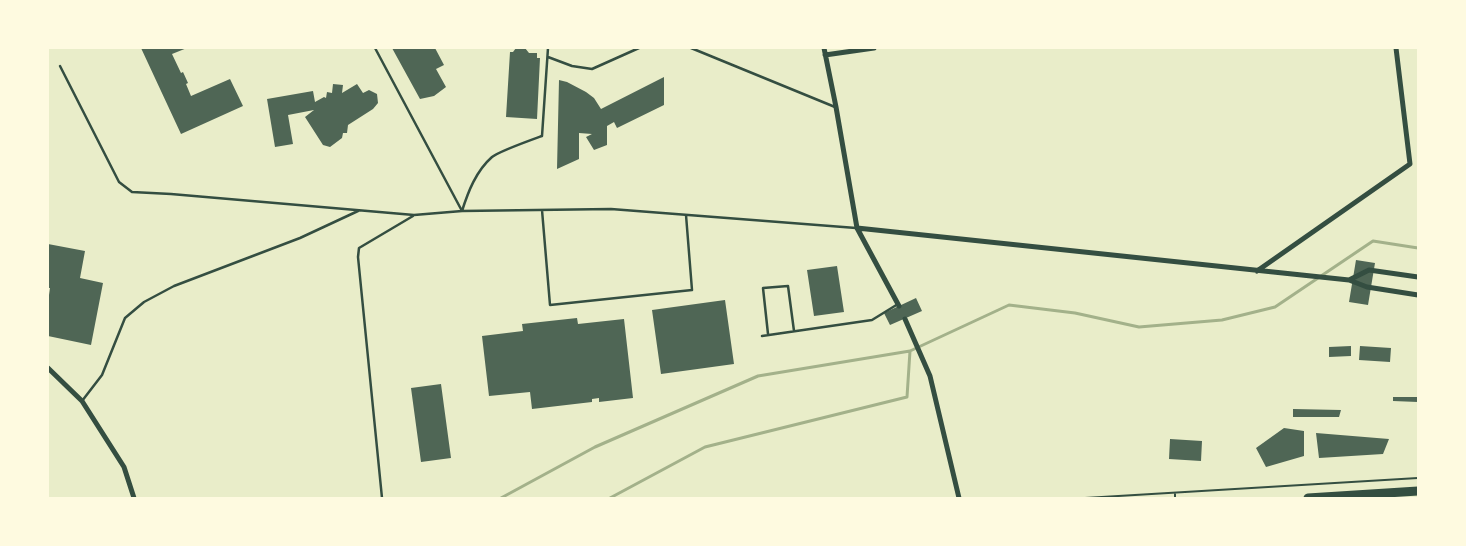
<!DOCTYPE html>
<style>
body{margin:0}
#map{position:relative;width:1466px;height:546px;overflow:hidden;background:#e9edc9;font-family:Poppins,sans-serif}
canvas{display:block}
.frame{position:absolute;inset:0;border:49px solid #fefae0;pointer-events:none}
</style>
<div id="map">
<canvas width="1466" height="546"></canvas>
<div class="frame"></div>
</div>
<script>
const context = document.querySelector('canvas').getContext('2d');
context.lineJoin = 'round';
function trace(path, color, width, dash) { context.strokeStyle = color; context.lineWidth = width; context.lineCap = dash ? 'butt' : 'round'; context.setLineDash(dash || []); context.stroke(path); }
function fillPath(path, color) { context.fillStyle = color; context.fill(path, 'evenodd'); }
const stream = new Path2D(`
 M501,498l94,-51 163,-71 152,-25
 M610,498l95,-51 202,-50 3,-46 99,-46 66,8 64,14 83,-7 53,-13 98,-66 45,7`);
const building = new Path2D(`
 M141,48h46l-15,6 9,19 2,-1 5,11 -2,1 5,12 39,-17 13,27 -62,28z
 M392,48h43l9,17 -8,4 10,18 -12,9 -14,3z
 M516,48h9l4,5h8v5h3l-3,61 -31,-2 4,-65h3z
 M664,77v28l-47,23 -3,-6 -7,4v19l-13,5 -8,-13 6,-3 -13,-1v26l-22,10 2,-89 8,2 19,10 8,6 7,11z
 M333,84l10,1 -1,8 15,-9 6,9 6,-3 8,4 1,9 -5,6 -25,16 -1,8h-4l-1,5 -12,9 -7,-2 -18,-28 9,-7 -26,5 5,29 -18,3 -8,-48 46,-8 2,11 9,-5 2,1 1,-6 5,1z
 M48,244l37,7 -5,27 23,5 -12,62 -43,-9v-34l2,-14h-2z
 M1356,260l19,3 -7,42 -19,-3z
 M837,266l7,46 -30,4 -7,-46z
 M916,298l6,13 -32,14 -6,-12z
 M725,300l9,64 -73,10 -9,-64z
 M577,318l1,6 46,-5 9,79 -34,4v-4l-7,1v3l-60,7 -2,-17 -41,4 -7,-60 41,-5 -1,-7z
 M1351,346v10l-22,1v-10z
 M1360,346l31,2 -1,14 -31,-2z
 M441,384l10,74 -30,4 -10,-74z
 M1393,397h25v5l-25,-1z
 M1293,409l48,1 -2,7h-46z
 M1284,428l20,3v25l-38,11 -10,-19z
 M1316,433l73,6 -6,15 -64,4z
 M1170,439l32,2 -1,20 -32,-2z`);
const path = new Path2D(`
 M1175,493v5
 M1085,498l333,-20`);
const service = new Path2D(`
 M375,48l87,163c6,-19 14,-40 30,-54 8,-6 39,-17 50,-21l6,-88
 M691,48l144,59
 M548,57l24,9 20,3 47,-21
 M60,66l59,116 13,10 39,2 243,21 48,-4 149,-2 245,19
 M542,210l8,95 142,-15 -6,-75
 M768,334l-5,-46 25,-2 6,45
 M762,336l110,-16 26,-16
 M82,401l20,-26 23,-57 19,-16 30,-16 126,-48 58,-27
 M382,498l-24,-241 1,-9 54,-32`);
const minor = new Path2D(`
 M824,48l12,59 21,121 492,52 18,7 51,8
 M825,55l49,-7
 M857,228l42,78
 M1257,271l153,-107 -14,-116
 M1349,280l20,-10 49,7
 M905,319l25,57 29,122
 M48,368l34,33 42,66 10,31`);
const primary = new Path2D(`
 M1308,498l110,-7`);
trace(stream, '#a3b18a', 3);
fillPath(building, '#4f6655');
trace(path, '#344e41', 2);
trace(service, '#344e41', 2.5);
trace(minor, '#344e41', 5);
trace(primary, '#344e41', 9);
</script>
